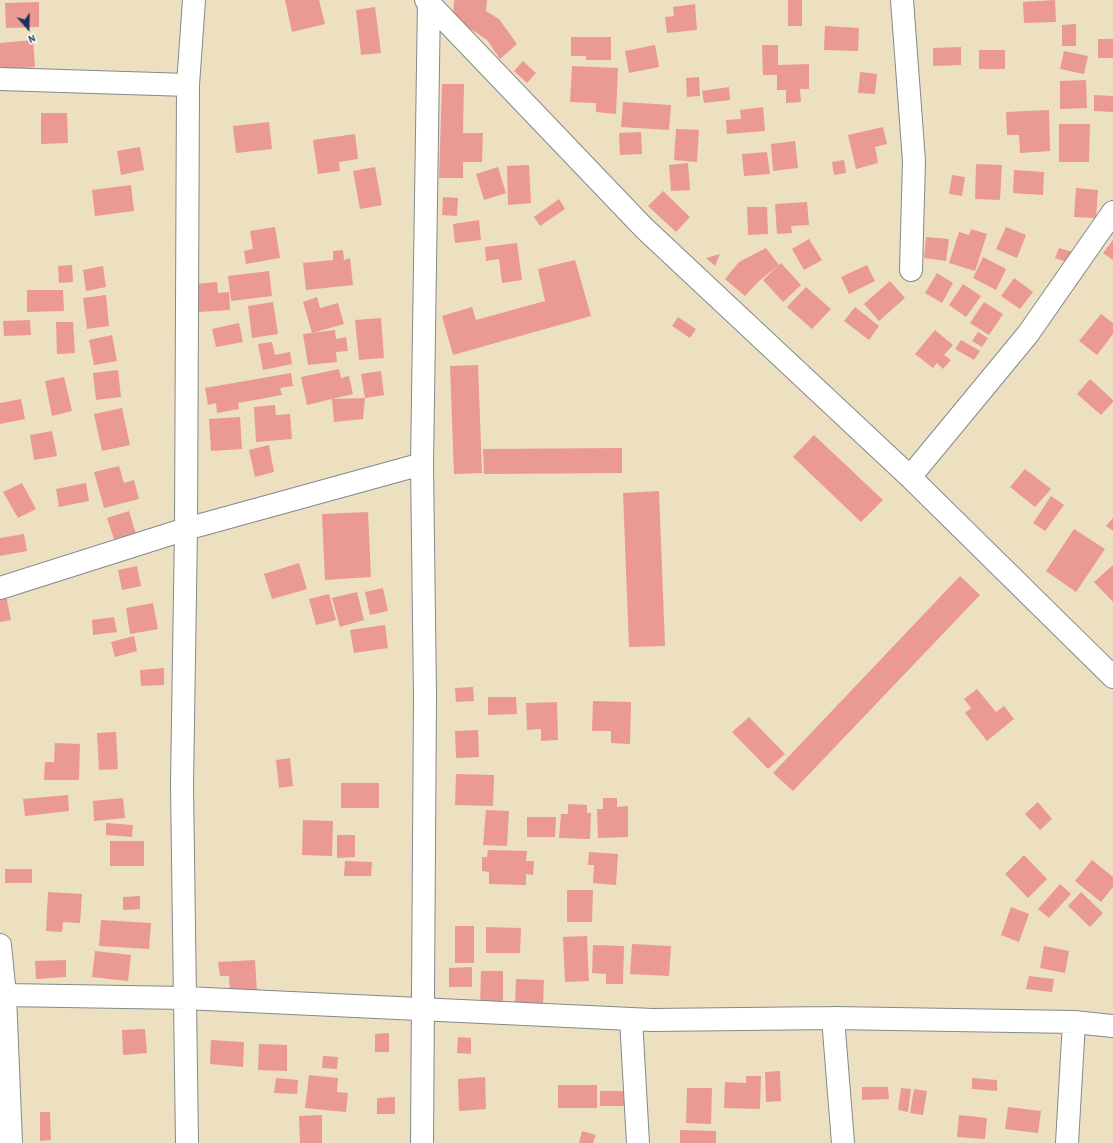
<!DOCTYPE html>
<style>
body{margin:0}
#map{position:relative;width:1113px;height:1143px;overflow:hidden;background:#ede0c0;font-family:"Patrick Hand",sans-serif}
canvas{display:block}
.north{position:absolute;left:8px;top:8px;width:40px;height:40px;-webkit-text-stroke:3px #fff;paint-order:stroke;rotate:160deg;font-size:11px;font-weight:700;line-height:16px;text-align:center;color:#1b2f5e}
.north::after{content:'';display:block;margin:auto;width:14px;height:18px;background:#1b2f5e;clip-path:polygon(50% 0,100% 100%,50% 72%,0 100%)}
</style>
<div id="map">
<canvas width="1113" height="1143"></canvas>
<div class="north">N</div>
</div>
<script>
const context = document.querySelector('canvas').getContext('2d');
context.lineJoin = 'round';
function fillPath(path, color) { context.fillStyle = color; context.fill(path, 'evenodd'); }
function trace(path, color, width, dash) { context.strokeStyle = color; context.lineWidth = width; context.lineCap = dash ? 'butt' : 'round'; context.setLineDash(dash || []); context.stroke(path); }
const building = new Path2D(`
 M285,0h34l6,24 -33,8z
 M454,0h33l-1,11 13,8 18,25 -17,15 -13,-19 -34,-23z
 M788,0h14v26h-14z
 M1055,0l1,22 -32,1 -1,-21z
 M39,2v25l-33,1 -1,-25z
 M695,4l2,26 -30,3 -2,-16 9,-1 -1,-9z
 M375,7l6,46 -20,2 -5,-45z
 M1076,24v22h-14v-21z
 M825,26l34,2 -1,23 -34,-1z
 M571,37h40v23h-25v-4h-15z
 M1098,39h15v19h-15z
 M33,40l2,27 -35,3v-27z
 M655,45l4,22 -30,6 -4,-22z
 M762,45h16v20l31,-1v25h-9l1,13 -15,1v-13h-9v-15h-14z
 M961,47v18l-28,1v-18z
 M979,50h26v19h-26z
 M1064,51l24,5 -4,18 -24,-5z
 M523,61l13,12 -9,10 -13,-12z
 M572,66l46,2 -2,46 -20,-2v-9l-26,-1z
 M860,72l17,2 -2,20 -17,-1z
 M699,77l1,19 -13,1 -1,-19z
 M1086,80l1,28 -27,1v-28z
 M442,84h22l-1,49h20l-1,29h-19v16h-24z
 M729,87l1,13 -26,3 -2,-12z
 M1094,95l19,1v16l-19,-1z
 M623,102l48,3 -2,25 -48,-3z
 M763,107l2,24 -38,3 -1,-14 15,-1 -1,-9z
 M1049,110l1,41 -30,2 -1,-18h-12l-1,-23z
 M41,113h26l1,30 -27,1z
 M269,122l3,27 -36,4 -3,-27z
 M1059,124h31l-1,38h-30z
 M883,127l4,17 -12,3 3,16 -22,6 -8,-34z
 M676,129l23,1 -2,32 -23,-2z
 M641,132l1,22 -22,1 -1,-22z
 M355,134l3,25 -19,3 1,9 -22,3 -5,-34z
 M795,141l3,27 -25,3 -2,-27z
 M140,147l4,23 -23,5 -4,-24z
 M767,152l3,22 -26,2 -2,-22z
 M844,160l2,13 -12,2 -2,-13z
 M688,163l2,27 -19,1 -2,-26z
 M976,164l26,1 -2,35 -25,-1z
 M529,165l2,38 -23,2 -1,-39z
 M375,167l7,38 -22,4 -7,-38z
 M498,167l8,26 -22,7 -8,-26z
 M1014,170l30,2 -1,23 -30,-2z
 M952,175l13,2 -3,19 -13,-2z
 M131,185l3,26 -39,5 -3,-26z
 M1076,188l22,2 -2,28 -22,-1z
 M663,191l27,26 -14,15 -28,-26z
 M443,197l15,1 -1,18 -15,-1z
 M559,199l6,10 -25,17 -6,-9z
 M807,202l2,23 -18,1 1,7 -15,1 -2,-30z
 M747,207h20l1,27 -20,1z
 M479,220l2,20 -26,3 -2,-19z
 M275,227l5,31 -34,6 -2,-13 9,-2 -3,-18z
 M1006,227l20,8 -9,23 -21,-9z
 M971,229l16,5 -12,37 -26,-8 10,-31 10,3z
 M926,237l23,2 -3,22 -22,-3z
 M809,239l13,21 -18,10 -12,-21z
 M1113,240v20l-10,-7z
 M517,243l5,37 -20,3 -3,-24 -13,2 -1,-14z
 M766,248l13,17 2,-2 20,22 -18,17 -20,-22 15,-14 -19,15 -14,15 -20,-17 14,-17z
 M1059,248l20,6 -4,11 -20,-7z
 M343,250l1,10 6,-2 3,27 -47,5 -3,-27 30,-3v-9z
 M720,254l-5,12 -9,-8z
 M983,257l23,12 -10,21 -23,-12z
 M575,260l16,56 -138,39 -11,-39 30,-9 4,13 69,-19 -7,-32z
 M72,265l1,17 -14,1 -1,-17z
 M867,265l8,16 -26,13 -8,-17z
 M103,266l3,21 -20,4 -3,-21z
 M269,271l3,25 -41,5 -3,-25z
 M937,273l16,10 -11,20 -17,-10z
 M1014,278l19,14 -13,17 -19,-13z
 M890,281l15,17 -26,23 -15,-17z
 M217,282l1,11 11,-1 1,18 -32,2 -2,-28z
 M963,284l18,12 -15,21 -17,-12z
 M806,287l25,22 -19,20 -25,-22z
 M27,290h36l1,21 -37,1z
 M106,295l3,31 -22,3 -4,-31z
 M317,297l3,11 18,-5 6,21 -32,9 -9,-31z
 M273,302l5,32 -26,4 -4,-32z
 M984,302l19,12 -14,21 -19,-12z
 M855,307l24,19 -10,14 -25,-19z
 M1101,314l12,9v11l-16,21 -18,-14z
 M678,317l18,12 -6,9 -18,-12z
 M381,318l3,40 -25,2 -4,-40z
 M30,320l1,15 -27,1 -1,-15z
 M56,322h17l2,31 -18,1z
 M239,323l4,19 -27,5 -4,-18z
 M335,330l1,9 10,-2 2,14 -12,1 1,10 -29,3 -5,-31z
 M935,330l18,15 -9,10 7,5 -8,9 -6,-6 -4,5 -18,-14z
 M978,332l10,6 -6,9 -10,-6z
 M112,335l5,26 -23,4 -5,-25z
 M961,340l19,11 -6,9 -19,-11z
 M272,342l3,13 15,-3 2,12 -29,6 -5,-26z
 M478,365l4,108 -28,1 -4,-108z
 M339,369l2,9 8,-2 4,18 -21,5 33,-1 -2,21 -29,3 -2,-23 -25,6 -6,-28z
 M118,370l3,27 -25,3 -3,-27z
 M381,371l3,24 -19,3 -4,-24z
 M291,373l2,13 -13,2 2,7 -44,8 1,6 -22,4 -1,-10 -8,2 -3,-17z
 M64,377l8,34 -20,5 -7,-35z
 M1090,379l23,21v2l-12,13 -24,-21z
 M21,399l4,20 -25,5v-21z
 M275,405l1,10 14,-1 2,25 -36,3 -2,-35z
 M122,408l8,37 -28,6 -8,-37z
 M240,417l2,32 -31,2 -2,-32z
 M52,431l5,25 -23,4 -4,-25z
 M814,435l69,65 -22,22 -68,-65z
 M269,445l5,27 -19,5 -6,-27z
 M622,448v25l-138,1 -1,-25z
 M119,466l5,17 10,-3 5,19 -35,9 -10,-36z
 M1025,469l26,20 -16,18 -25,-20z
 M22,483l14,26 -18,9 -15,-26z
 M86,483l3,18 -30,6 -3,-18z
 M659,491l6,155 -36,1 -6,-154z
 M1051,496l13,9 -19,26 -12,-8z
 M129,511l8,27 -21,7 -9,-27z
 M368,512l3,65 -46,3 -3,-66z
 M1113,518v13l-7,-5z
 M1074,529l31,20 -29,43 -30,-21z
 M24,534l3,17 -27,5v-18z
 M299,563l8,26 -35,10 -8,-25z
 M1113,565v37l-19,-20z
 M137,566l4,20 -19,4 -4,-20z
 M960,576l20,19 -187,196 -20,-18z
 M383,588l5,23 -18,4 -5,-23z
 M357,592l7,28 -24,7 -8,-29z
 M329,594l7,26 -20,5 -7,-26z
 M6,595l5,25 -11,2v-26z
 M153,603l5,26 -28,5 -4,-26z
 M114,617l3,15 -24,3 -1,-15z
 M385,625l3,23 -34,5 -4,-23z
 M134,636l3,15 -22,6 -4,-15z
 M164,668v17l-23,1 -1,-16z
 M473,687l1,14 -18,1 -1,-14z
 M977,689l19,23 8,-6 10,13 -27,22 -22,-28 6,-5 -7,-9z
 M488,697h28l1,17 -29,1z
 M593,701l38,1 -1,42 -19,-1v-12h-19z
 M557,702l1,38 -17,1v-12l-14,1 -1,-27z
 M749,717l36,37 -17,15 -36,-37z
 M478,730l1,27 -23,1 -1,-27z
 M116,732l2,37 -19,1 -2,-37z
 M55,743l25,1 -1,36h-35l1,-18h9z
 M290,758l3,28 -14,2 -3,-28z
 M456,774l38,1 -1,31 -38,-1z
 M341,783h38v25h-38z
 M68,795l1,16 -44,5 -2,-17z
 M123,798l2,20 -31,3 -1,-20z
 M603,798h14v9l11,-1v31l-30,1 -1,-29h6z
 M1038,802l14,17 -12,11 -15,-16z
 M568,804l19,1v8h4l-1,26 -31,-1 2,-24h7z
 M486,810l23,1 -2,35 -24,-1z
 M527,817h29l-1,20h-28z
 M303,820l30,1 -1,35 -30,-1z
 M106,823l27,2 -1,12 -26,-2z
 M337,835h18v22l-18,1z
 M110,841h34v25h-34z
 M488,850l39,1 -1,10h8l-1,14 -7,-1v11l-37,-1v-12l-7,-1v-14h5z
 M589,852l29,2 -2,31 -23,-2 1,-18h-6z
 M1024,855l23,24 -19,19 -23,-24z
 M1092,860l21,17v10l-12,15 -26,-21z
 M345,861l27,1 -1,14h-27z
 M5,869h27v14h-27z
 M1060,884l11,10 -22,24 -11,-9z
 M567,890h26l-1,32h-25z
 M48,892l34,2 -2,29 -17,-1 -1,10 -16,-1z
 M1081,892l22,21 -13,14 -22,-21z
 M140,896v13l-17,1v-13z
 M1011,907l18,7 -10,28 -18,-7z
 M101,920l50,3 -2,26 -50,-3z
 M455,926h19v37h-19z
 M486,927l35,1 -1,25h-34z
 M587,936l2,45 -24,1 -2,-45z
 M632,944l39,2 -2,30 -39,-2z
 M593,945l31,1 -1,38h-17v-10l-14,-1z
 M1044,946l25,5 -4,22 -25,-5z
 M95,951l36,4 -3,26 -36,-4z
 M66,960v17l-30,2 -1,-18z
 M255,960l2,33 -27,2 -1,-19h-9l-2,-14z
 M472,967v20h-23v-19z
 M481,971h22v36h-23z
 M1029,976l25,3 -2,13 -26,-3z
 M516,979l28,1 -1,26h-28z
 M145,1029l2,24 -24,2 -1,-25z
 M389,1033v19h-14v-18z
 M458,1037l13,1v16l-14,-1z
 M211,1040l33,2 -1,25 -33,-3z
 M259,1044l28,1v26l-29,-1z
 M323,1056l15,1 -1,12 -15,-1z
 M780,1071l1,30 -15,1 -1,-30z
 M309,1075l29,3 -1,14 11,1 -2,19 -41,-4z
 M746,1076h15l-1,33 -36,-1 1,-26 21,1z
 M485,1077l1,32 -27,2 -1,-32z
 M276,1078l22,2 -1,14 -23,-1z
 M972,1078l25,2v11l-25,-2z
 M558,1085h39v23h-39z
 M862,1087h26l1,12 -27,1z
 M687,1088h25l-1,36 -25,-1z
 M901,1088l10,1 -3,23 -10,-2z
 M914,1089l13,2 -4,24 -13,-2z
 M600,1091h29v15h-29z
 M395,1097v17h-18v-16z
 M1008,1107l33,4 -3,22 -33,-4z
 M40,1112h10l1,28 -11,1z
 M322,1115v28h-22l-1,-27z
 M959,1115l28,3 -2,21 -28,-2z
 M680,1130l36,1v12h-36z
 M582,1131l14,4 -3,8h-14z`);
const minor = new Path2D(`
 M426,0l218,228 266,249 203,200
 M902,0l12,161 -3,109
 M0,79l188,6
 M910,477l118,-143 85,-122
 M0,588l186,-59 236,-65
 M0,945l5,50 6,148
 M5,995l180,3 467,22 181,-2 241,4 39,4
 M833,1018l10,125
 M631,1019l7,124
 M187,1143l-5,-358 4,-256 2,-444 6,-85
 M422,1143l3,-447 -3,-232 7,-464
 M1067,1143l7,-121`);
fillPath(building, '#ea9993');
trace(minor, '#84888f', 24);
trace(minor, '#fff', 22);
</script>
